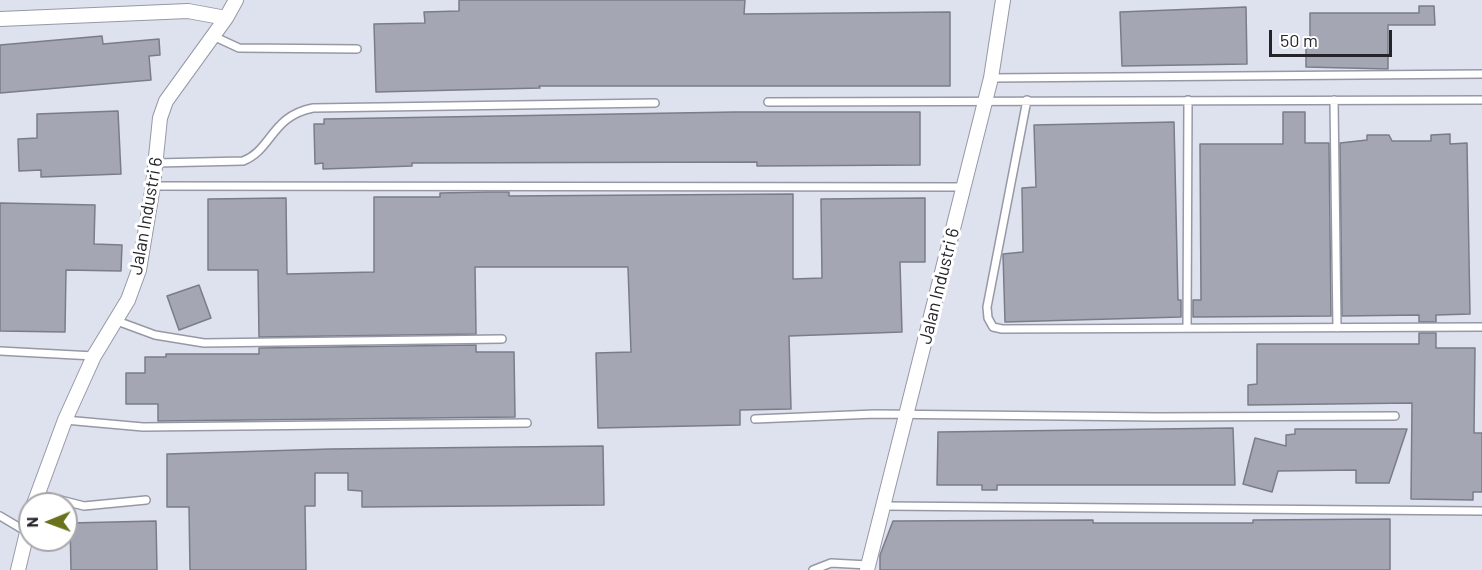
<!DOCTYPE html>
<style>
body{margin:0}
#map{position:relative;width:1482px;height:570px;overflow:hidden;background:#dee1ee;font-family:Barlow,sans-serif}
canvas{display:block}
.north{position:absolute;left:18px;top:492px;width:60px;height:60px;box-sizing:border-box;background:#fff;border:2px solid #a7a7a9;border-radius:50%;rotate:269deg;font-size:16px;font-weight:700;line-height:24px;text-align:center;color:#242429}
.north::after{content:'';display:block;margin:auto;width:21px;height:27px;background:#6a721b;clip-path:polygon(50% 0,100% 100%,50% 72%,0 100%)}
.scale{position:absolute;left:1269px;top:30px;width:123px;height:27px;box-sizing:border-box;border:3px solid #242429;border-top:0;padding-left:8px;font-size:18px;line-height:21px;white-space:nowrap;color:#242429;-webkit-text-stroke:4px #fff;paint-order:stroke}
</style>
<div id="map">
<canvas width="1482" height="570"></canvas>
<div class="north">N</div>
<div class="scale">50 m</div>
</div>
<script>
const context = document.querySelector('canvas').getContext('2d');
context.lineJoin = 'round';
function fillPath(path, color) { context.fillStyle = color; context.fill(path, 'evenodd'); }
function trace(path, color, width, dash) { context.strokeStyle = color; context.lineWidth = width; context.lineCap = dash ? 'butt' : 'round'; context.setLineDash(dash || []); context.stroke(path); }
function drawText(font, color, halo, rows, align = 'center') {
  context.font = font + ' Barlow,sans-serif'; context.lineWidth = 6; context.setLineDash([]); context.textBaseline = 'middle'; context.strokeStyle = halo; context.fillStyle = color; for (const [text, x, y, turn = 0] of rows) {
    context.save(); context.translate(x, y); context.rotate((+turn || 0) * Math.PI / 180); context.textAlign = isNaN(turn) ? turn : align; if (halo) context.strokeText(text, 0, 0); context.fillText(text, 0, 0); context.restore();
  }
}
const building = new Path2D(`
 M459,0h286l-1,14 206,-2v74h-411l1,2 -164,4 -2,-68 51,-1 -1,-11 35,-1z
 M1419,6h15l1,19h-47v44l-82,-2v-22l4,-1v-31h109z
 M1246,7l1,57 -125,2 -2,-54z
 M102,36l1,8 56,-5 1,16 -11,1 2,24 -151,13v-48z
 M118,111l3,63 -80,3v-7l-22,1 -1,-32 19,-1v-24z
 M735,112h185v53l-163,1v-4l-345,1v3l-89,3v-6l-8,1 -1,-40h10v-5z
 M1283,112h22v31h24l2,173 -138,1v-17h8l-1,-156h83z
 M1174,122l4,178h3v17l-176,5 -2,-68 20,-2 -1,-64 14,-1 -2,-62z
 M1450,134v10l17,-1 3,171 -34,1v7h-17v-7l-77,1 -2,-173 27,-3v-5h22l3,6h39v-6z
 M488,192h21v4l284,-2v85l29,-1 -1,-79 104,-1v64h-25l2,70 -113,4 2,73 -51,1v15l-142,3 -2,-75 35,-1 -3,-85h-153l1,67 -217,3 -1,-67h-50v-71l78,-1 1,76 87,-2v-75h66v-4z
 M0,203l95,2 -1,39 28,1 -1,26 -55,-1 -1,62 -65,-1z
 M199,285l12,33 -32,12 -12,-34z
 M1419,333h17v15h39l-1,85h8v59h-9v8l-62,-1 1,-96 -164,2v-20l9,-1v-40h162z
 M476,345v7h38l1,65 -357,4v-17h-32v-31h19v-16h21v-3h93v-6z
 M1233,428l2,57h-238v5h-15v-5h-45l1,-53z
 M1295,429h112l-18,54h-33v-13l-78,1 -6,21 -29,-8 12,-46 31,8v-11l9,-1z
 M603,446l1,59 -242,2v-16l-14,-1v-17h-33v33h-10l1,64h-116l-1,-63h-22v-53l163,-5z
 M1390,519v51h-510v-15l13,-34 200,-1v3h160v-3z
 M156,521l1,49h-86l-1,-47z`);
const service = new Path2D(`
 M213,36l26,12 118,1
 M991,78l491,-4
 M1027,100l-40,207 1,11 5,9 9,2 480,-2
 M1334,100l3,228
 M768,102l714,-2
 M156,163l87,-2c29,-11 28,-45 70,-53l342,-5
 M153,186l810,1
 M117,321l38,14 49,8 298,-4
 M1187,328l1,-228
 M0,351l94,5
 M755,419l120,-5 282,3 238,-1
 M65,420l78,7 384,-4
 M37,494l47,12 62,-6
 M884,506l598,5
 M0,516l27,16
 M813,570l18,-7 37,2`);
const minor = new Path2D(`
 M0,19l188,-8 38,7
 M34,504l31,-84 29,-64 34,-56 11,-30 14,-84 7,-68 6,-17 60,-83 10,-18
 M18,570l12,-50
 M867,570l124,-492 12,-78`);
const streetNames = [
 ["Jalan Industri 6",146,216,-80],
 ["Jalan Industri 6",939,286,-76]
];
fillPath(building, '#a4a6b3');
trace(building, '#7a7d88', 1.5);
trace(service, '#9699a5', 10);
trace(minor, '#9699a5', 16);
trace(service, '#fff', 7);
trace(minor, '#fff', 14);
drawText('18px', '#242429', '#fff', streetNames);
</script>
